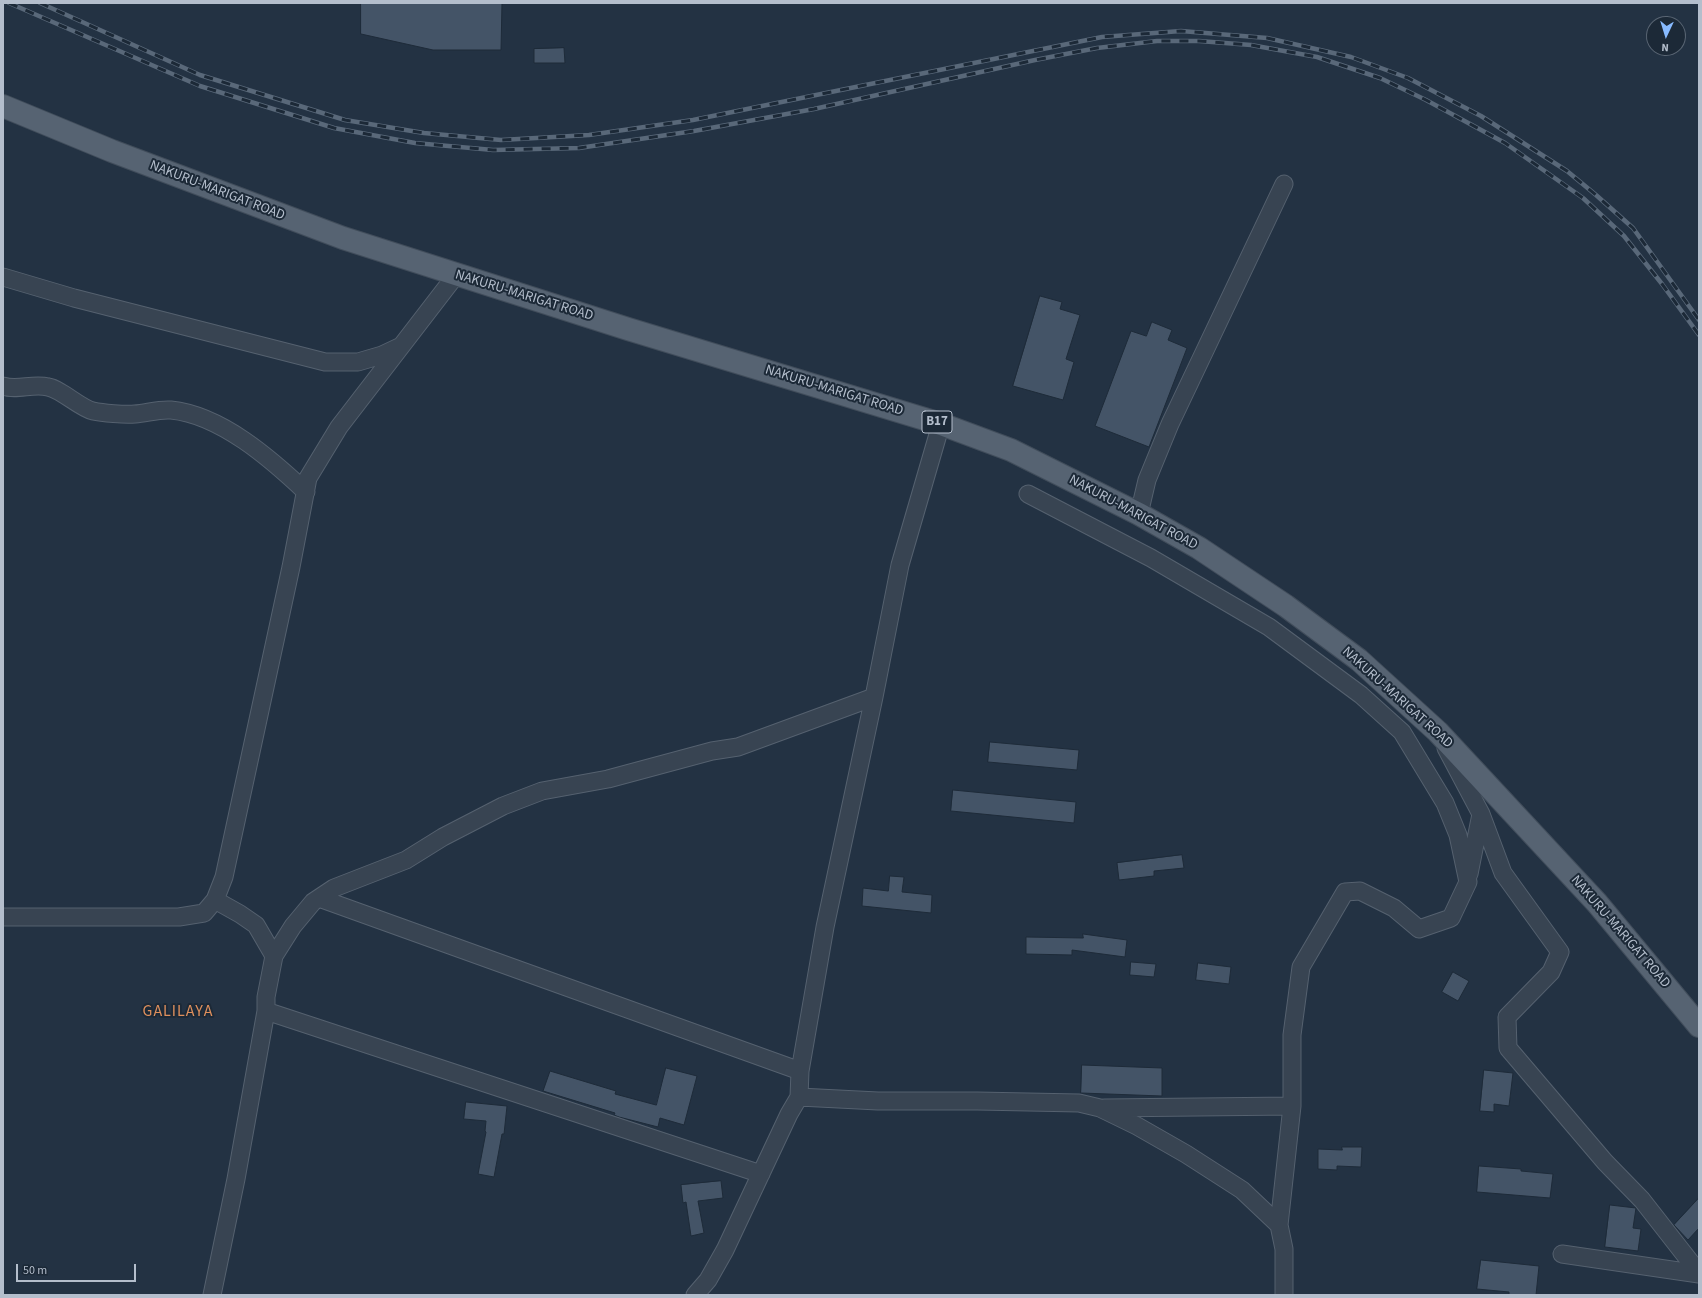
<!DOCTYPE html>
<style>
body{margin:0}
#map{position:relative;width:1702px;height:1298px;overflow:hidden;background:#233243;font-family:"Source Sans 3",sans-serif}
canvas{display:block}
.frame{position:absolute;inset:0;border:4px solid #b4becc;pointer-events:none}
.north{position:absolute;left:1646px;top:16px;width:40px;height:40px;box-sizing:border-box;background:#1c2937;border:1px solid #596573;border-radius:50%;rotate:184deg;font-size:11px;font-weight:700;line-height:16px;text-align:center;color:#b4becc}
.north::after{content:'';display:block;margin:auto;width:14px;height:18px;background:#87baff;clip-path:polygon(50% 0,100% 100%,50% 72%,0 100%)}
.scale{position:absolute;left:16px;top:1264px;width:120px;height:18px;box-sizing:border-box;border:2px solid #b4becc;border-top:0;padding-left:5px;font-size:12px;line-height:14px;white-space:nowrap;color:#b4becc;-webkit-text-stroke:3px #1c2937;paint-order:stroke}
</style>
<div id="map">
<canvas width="1702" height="1298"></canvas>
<div class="frame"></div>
<div class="north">N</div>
<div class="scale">50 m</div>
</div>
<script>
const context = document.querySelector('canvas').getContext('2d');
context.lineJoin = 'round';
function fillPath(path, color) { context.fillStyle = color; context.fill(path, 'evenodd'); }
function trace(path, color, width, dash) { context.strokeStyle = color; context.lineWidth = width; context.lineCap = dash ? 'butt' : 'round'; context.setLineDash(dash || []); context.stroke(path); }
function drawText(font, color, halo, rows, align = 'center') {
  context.font = font + ' "Source Sans 3",sans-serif'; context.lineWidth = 4; context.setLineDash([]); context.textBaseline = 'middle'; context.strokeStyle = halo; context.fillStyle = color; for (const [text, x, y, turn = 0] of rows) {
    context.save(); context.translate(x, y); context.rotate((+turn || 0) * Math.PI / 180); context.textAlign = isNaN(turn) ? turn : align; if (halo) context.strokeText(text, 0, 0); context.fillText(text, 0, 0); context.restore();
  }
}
const building = new Path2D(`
 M361,3h141l-1,47h-68l-72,-16z
 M564,48l1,15h-31v-14z
 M1040,296l22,6 -2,7 20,6 -14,44 8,3 -11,38 -50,-14z
 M1152,322l20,8 -4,10 19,8 -38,99 -54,-21 36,-95 15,5z
 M990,742l89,8 -2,20 -89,-8z
 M953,790l123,12 -2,21 -123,-12z
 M1182,855l2,13 -30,3v5l-35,4 -2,-17z
 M890,876l14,1 -2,15 30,3 -1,18 -69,-7 1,-18 25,3z
 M1083,934l44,6 -2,17 -53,-7v5l-46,-1v-17l57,1z
 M1131,962l25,2 -2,13 -24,-2z
 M1198,963l33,4 -2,17 -33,-4z
 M1453,972l16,9 -11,20 -16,-9z
 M1082,1065l80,3v28l-81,-3z
 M666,1068l31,8 -13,49 -24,-7 -2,9 -39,-10 -5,-2 1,-2 -72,-22 7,-20 66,20 -1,3 41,11z
 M1484,1070l29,3 -4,33 -15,-2v8l-14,-1z
 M466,1102l41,4 -3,28h-2l-8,43 -16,-3 8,-42 -1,-1 1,-10 -22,-2z
 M1342,1147h20l-1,20 -24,-1v4l-19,-1v-20l24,1z
 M1479,1166l42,3v2l32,3 -3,24 -73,-6z
 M721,1181l2,17 -25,3 6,32 -13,3 -5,-34 -3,1 -2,-18z
 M1699,1198v30l-11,12 -14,-15z
 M1610,1205l26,3 -3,20 8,1 -3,22 -33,-4z
 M1481,1260l58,6 -3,29h-27v-3l-32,-3z`);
const minor = new Path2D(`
 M3,277l71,21 251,64h33l24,-7 17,-8
 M3,386c14,5 30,-3 45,1 13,2 32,21 45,24 9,2 32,4 42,3 12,-1 24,-5 36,-4 50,5 100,49 135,82
 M1028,494l123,64 118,69 92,68 41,37 43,71 13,32 10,47 -17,36 -32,11 -25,-21 -34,-17 -15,1 -44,75 -9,68v71l-13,119
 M1139,514l8,-34 23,-56 114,-240
 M1446,748l35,66 22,59 57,79 -9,20 -44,45 1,31 97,114 37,38 57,73
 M1469,874l12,-60
 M319,898l481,173
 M215,900l25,14 16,11 18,31 -8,41v14l495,163
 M3,917h176l25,-4 11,-13 9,-23 67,-310 17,-89 31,-51 117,-152
 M274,956l19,-30 20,-24 21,-14 72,-28 37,-23 60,-31 39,-15 66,-12 104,-28 26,-4 136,-50
 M799,1097l79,4h99l102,2 21,5 37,18 49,28 56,36 37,35 5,24v46
 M1104,1108l188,-2
 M1562,1254l137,20
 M212,1295l24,-116 30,-168
 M695,1295l13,-15 17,-30 64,-136 10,-17 1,-26 25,-144 49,-230 26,-132 41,-141`);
const primary = new Path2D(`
 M3,106l109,45 231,87 285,91 313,95 70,26 128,64 60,34 87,58 73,54 79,72 159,171 102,123`);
const rail = new Path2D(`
 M9,3l191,83 134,42 81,15 78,7 86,-2 115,-17 120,-22 221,-49 62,-12 60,-7h42l52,4 66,12 63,21 46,22 79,43 78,55 41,38 38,48 37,51
 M40,3l160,72 145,45 79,13 77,7 88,-5 104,-15 409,-83 79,-6 86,7 84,19 57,21 73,38 86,55 29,24 37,33 66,92`);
const shields = [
 [937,422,30]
];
const shieldNames = [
 ["B17",937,422]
];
const streetNames = [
 ["NAKURU-MARIGAT ROAD",217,191,21],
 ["NAKURU-MARIGAT ROAD",524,296,17],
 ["NAKURU-MARIGAT ROAD",834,391,17],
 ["NAKURU-MARIGAT ROAD",1133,513,28],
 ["NAKURU-MARIGAT ROAD",1397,698,42],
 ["NAKURU-MARIGAT ROAD",1620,932,49]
];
const quarterNames = [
 ["GALILAYA",178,1012]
];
fillPath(building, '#445467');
trace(building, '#1e2b39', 1);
trace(minor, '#55616f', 19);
trace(primary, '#414d5b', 24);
trace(minor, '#384452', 17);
trace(primary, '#566372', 22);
trace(rail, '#596879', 4.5);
trace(rail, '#1c2937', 3, [9]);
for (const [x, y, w] of shields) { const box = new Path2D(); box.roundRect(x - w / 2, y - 11, w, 22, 3); context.fillStyle = '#1c2937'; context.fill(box); trace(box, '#b4becc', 1); }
drawText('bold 13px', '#b4becc', null, shieldNames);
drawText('14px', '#b4becc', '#1c2937', streetNames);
context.letterSpacing = '1px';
drawText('16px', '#df905d', '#1c2937', quarterNames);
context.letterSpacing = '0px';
</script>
